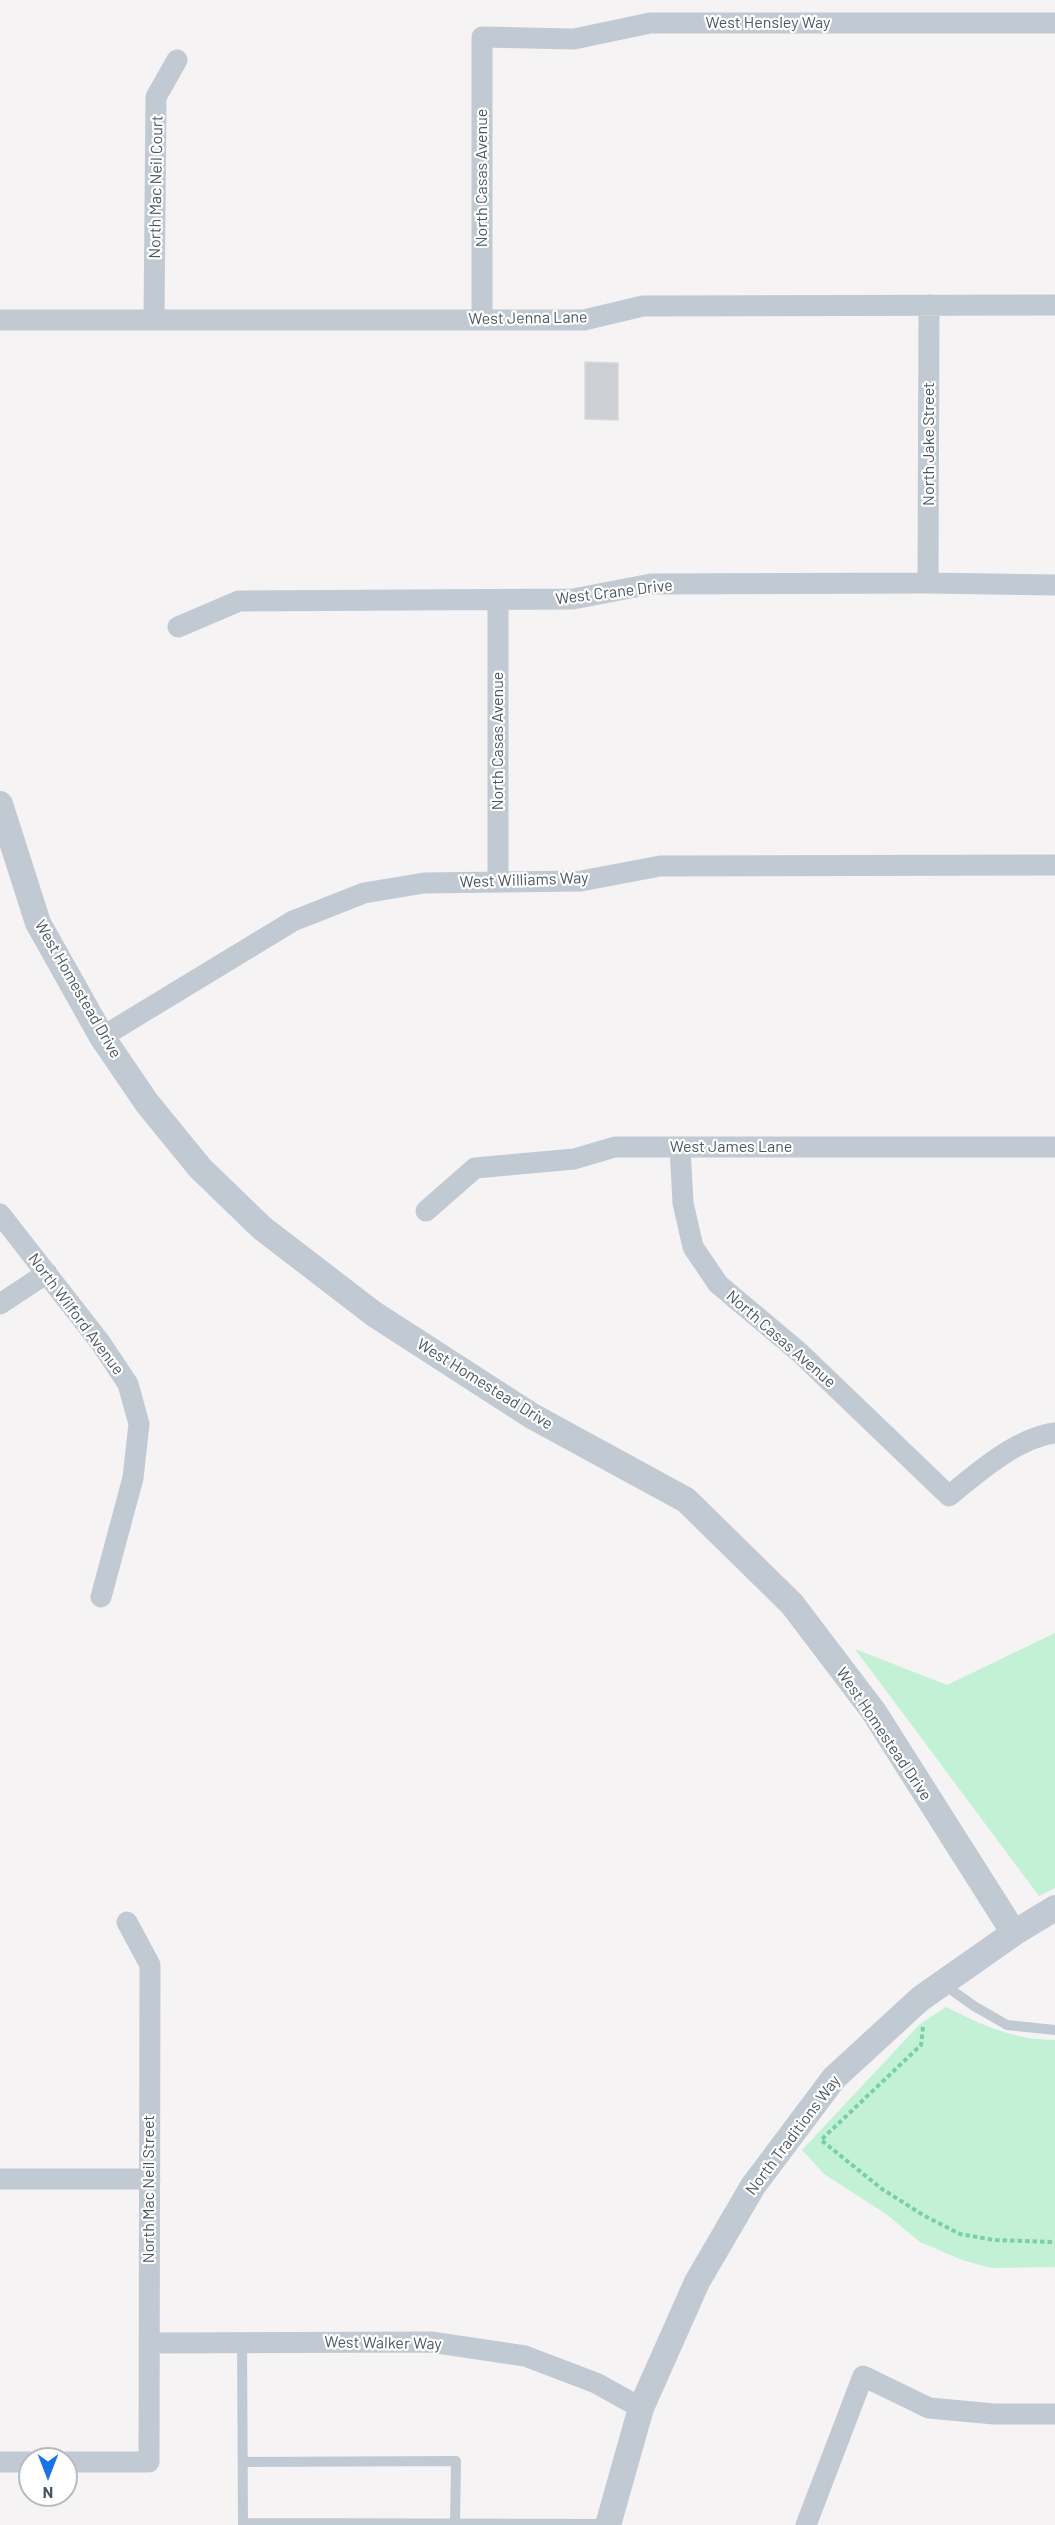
<!DOCTYPE html>
<style>
body{margin:0}
#map{position:relative;width:1055px;height:2525px;overflow:hidden;background:#f5f3f3;font-family:Barlow,sans-serif}
canvas{display:block}
.north{position:absolute;left:18px;top:2447px;width:60px;height:60px;box-sizing:border-box;background:#fff;border:2px solid #b7bbc0;border-radius:50%;rotate:180deg;font-size:16px;font-weight:700;line-height:24px;text-align:center;color:#4a5661}
.north::after{content:'';display:block;margin:auto;width:21px;height:27px;background:#1a73e8;clip-path:polygon(50% 0,100% 100%,50% 72%,0 100%)}
</style>
<div id="map">
<canvas width="1055" height="2525"></canvas>
<div class="north">N</div>
</div>
<script>
const context = document.querySelector('canvas').getContext('2d');
context.lineJoin = 'round';
function fillPath(path, color) { context.fillStyle = color; context.fill(path, 'evenodd'); }
function trace(path, color, width, dash) { context.strokeStyle = color; context.lineWidth = width; context.lineCap = dash ? 'butt' : 'round'; context.setLineDash(dash || []); context.stroke(path); }
function drawText(font, color, halo, rows, align = 'center') {
  context.font = font + ' Barlow,sans-serif'; context.lineWidth = 4.5; context.setLineDash([]); context.textBaseline = 'middle'; context.strokeStyle = halo; context.fillStyle = color; for (const [text, x, y, turn = 0] of rows) {
    context.save(); context.translate(x, y); context.rotate((+turn || 0) * Math.PI / 180); context.textAlign = isNaN(turn) ? turn : align; if (halo) context.strokeText(text, 0, 0); context.fillText(text, 0, 0); context.restore();
  }
}
const green = new Path2D(`
 M1055,1633v255l-16,8 -184,-247 92,36z
 M946,2007c36,18 68,33 109,33v227l-64,1 -29,-8 -42,-18 -34,-28 -62,-40 -22,-24 118,-126z`);
const building = new Path2D(`
 M585,362l33,1v57l-33,-1z`);
const path = new Path2D(`
 M923,2027l-2,18 -100,95 61,49 41,26 37,19 34,6 61,2`);
const service = new Path2D(`
 M943,1984l31,22 33,19 48,5
 M242,2342l1,181
 M243,2462l213,-1 -1,62
 M243,2525v-2l365,1`);
const minor = new Path2D(`
 M154,319l2,-222 21,-37
 M482,319v-282l92,2 76,-16h405
 M0,320h584l59,-14 412,-1
 M928,583l1,-278
 M498,600v281
 M178,627l61,-26 334,-2 78,-15 277,-1 127,2
 M102,1037l191,-116 71,-28 60,-10 157,-2 79,-15 395,-1
 M680,1147l3,56 10,44 25,37 81,68 150,144c29,-24 68,-58 106,-63
 M426,1211l49,-43 99,-9 41,-12h440
 M0,1214l100,128 28,42 11,40 -6,54 -32,119
 M0,1304l47,-31
 M0,2179h150
 M149,2343l282,-1 94,14 71,27 45,25
 M0,2462h30
 M66,2462h83l1,-497 -23,-43
 M806,2525l57,-149 66,32 65,6h61`);
const tertiary = new Path2D(`
 M0,804l38,119 64,114 45,66 53,65 62,60 112,86 158,102 154,84 106,104 82,108 140,221
 M608,2525l33,-117 56,-126 56,-96 81,-108 86,-79 94,-66 41,-25`);
const streetNames = [
 ["West Hensley Way",768,23],
 ["North Casas Avenue",482,178,-90],
 ["North Mac Neil Court",156,187,-89],
 ["West Jenna Lane",528,318,-1],
 ["North Jake Street",929,444,-90],
 ["West Crane Drive",614,592,-7],
 ["North Casas Avenue",498,741,-90],
 ["West Williams Way",524,880,-2],
 ["West Homestead Drive",78,989,60],
 ["West James Lane",731,1147],
 ["North Wilford Avenue",76,1314,53],
 ["North Casas Avenue",781,1339,41],
 ["West Homestead Drive",485,1384,32],
 ["West Homestead Drive",884,1734,56],
 ["North Traditions Way",793,2135,-53],
 ["North Mac Neil Street",149,2189,-90],
 ["West Walker Way",383,2343,1]
];
fillPath(green, '#c3f1d5');
fillPath(building, '#cdcfd5');
trace(building, '#d7d9de', 1.5);
trace(path, '#7ad0a6', 4, [4.5, 3]);
trace(service, '#c1cad2', 10);
trace(minor, '#c1cad2', 21);
trace(tertiary, '#c1cad2', 26);
drawText('16px', '#4a5661', '#fff', streetNames);
</script>
